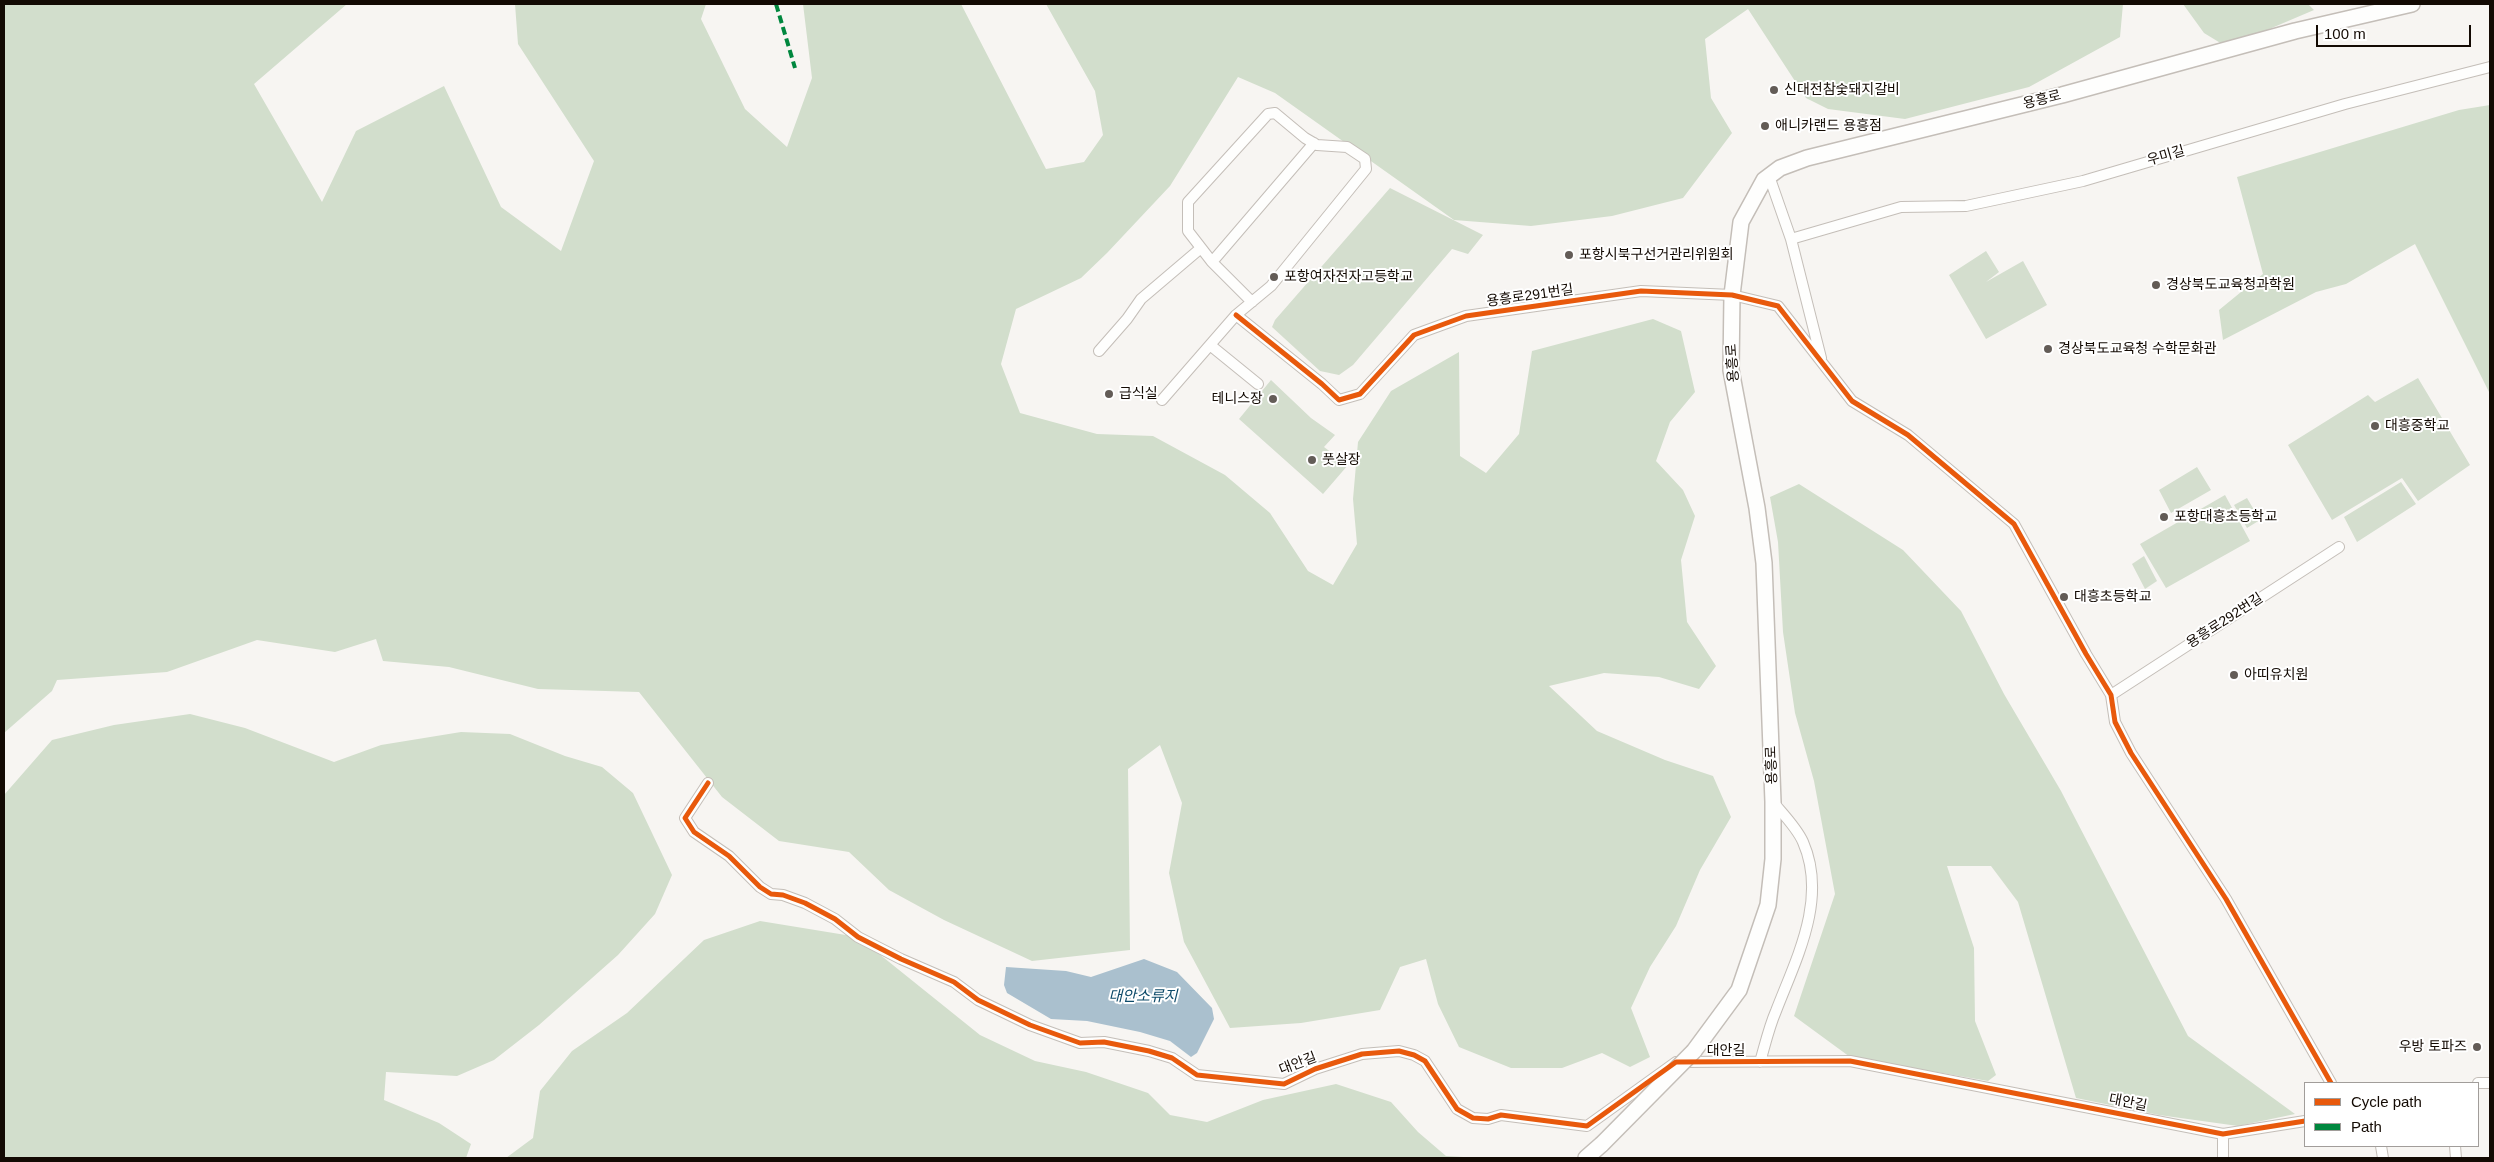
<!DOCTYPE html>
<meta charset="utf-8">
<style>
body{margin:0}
#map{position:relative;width:2494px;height:1162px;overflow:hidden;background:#f7f5f2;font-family:Arial,sans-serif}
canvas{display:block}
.frame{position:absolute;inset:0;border:5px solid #130a03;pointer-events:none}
.legend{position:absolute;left:2304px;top:1082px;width:175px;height:65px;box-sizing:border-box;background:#fff;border:1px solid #a19d9a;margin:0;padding:6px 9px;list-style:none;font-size:15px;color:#130a03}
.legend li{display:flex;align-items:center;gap:10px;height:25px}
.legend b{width:25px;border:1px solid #a19d9a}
.scale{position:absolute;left:2316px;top:25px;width:155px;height:22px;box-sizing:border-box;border:2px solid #130a03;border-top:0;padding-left:6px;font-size:15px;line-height:18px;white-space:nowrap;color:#130a03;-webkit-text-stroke:4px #fff;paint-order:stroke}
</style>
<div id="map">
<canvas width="2494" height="1162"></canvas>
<div class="frame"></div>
<ul class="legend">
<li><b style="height:6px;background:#e8590c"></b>Cycle path</li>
<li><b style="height:6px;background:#00873e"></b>Path</li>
</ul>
<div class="scale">100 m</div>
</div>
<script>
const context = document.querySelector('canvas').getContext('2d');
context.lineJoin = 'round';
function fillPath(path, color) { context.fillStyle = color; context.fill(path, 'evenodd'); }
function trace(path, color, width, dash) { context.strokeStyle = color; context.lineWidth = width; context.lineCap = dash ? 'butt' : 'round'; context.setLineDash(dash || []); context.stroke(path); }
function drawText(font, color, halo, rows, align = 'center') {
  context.font = font + ' Arial,"Noto Sans KR",sans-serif'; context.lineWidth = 4; context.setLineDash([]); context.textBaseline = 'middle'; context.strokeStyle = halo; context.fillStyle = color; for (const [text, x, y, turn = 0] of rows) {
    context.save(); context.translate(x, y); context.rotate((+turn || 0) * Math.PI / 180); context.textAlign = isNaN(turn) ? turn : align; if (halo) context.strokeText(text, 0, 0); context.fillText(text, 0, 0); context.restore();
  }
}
const green = new Path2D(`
 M1390,188l93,47 -15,19 -16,-5 -99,116 -14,10 -19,-4 -48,-44 3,-7z
 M1986,251l13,21 -13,10 37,-21 24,44 -61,34 -37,-64z
 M2418,378l52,87 -52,36 -16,-23 -70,42 -44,-75 80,-50 7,7z
 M1271,380l40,38 24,17 -11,12 24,18 -25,29 -84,-75z
 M2197,467l14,23 -40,23 -12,-23z
 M2401,482l15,22 -59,38 -13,-25z
 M2225,495l25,46 -84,47 -26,-44z
 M2247,498l13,22 -13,8 -13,-23z
 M2144,556l13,25 -12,8 -13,-25z`);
const forest = new Path2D(`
 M4,4h343l-93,80 68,118 34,-71 88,-45 57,121 60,44 33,-90 -76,-117 -3,-40h191l-5,15 44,90 42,38 25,-69 -9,-74h158l85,165 38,-7 19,-27 -8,-44 -49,-87h1077l-3,33 -91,50 -124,32 -77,-10 -22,-11 -58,-89 -43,30 6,59 21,35 -49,65 -71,18 -81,10 -77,-6 -179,-127 -37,-16 -68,109 -63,67 -26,25 -65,31 -15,55 19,49 77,21 56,2 72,39 45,38 38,58 25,14 24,-41 -4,-45 5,-57 33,-51 68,-39 1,104 26,17 33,-39 13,-83 121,-32 28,12 14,61 -25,30 -14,39 27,29 12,26 -14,44 6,62 29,44 -17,23 -40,-12 -55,-4 -55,13 48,45 68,29 48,16 18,41 -31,53 -24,56 -26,41 -19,41 19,49 -20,10 -28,-14 -40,15h-51l-52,-21 -21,-43 -12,-45 -26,8 -20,43 -79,13 -71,5 -46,-86 -15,-69 13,-70 -22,-58 -32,24 2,181 -98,11 -88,-41 -55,-30 -40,-38 -70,-11 -57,-44 -83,-105 -101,-3 -89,-22 -66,-6 -7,-22 -41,13 -78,-12 -90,32 -110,8 -5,11 -48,42z
 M2183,4h125l6,6 -87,37 -23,-14z
 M2490,105v289l-75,-150 -69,40 -30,8 -93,48 -4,-30 44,-36 -26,-97 222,-67z
 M1799,484l104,66 58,61 43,83 57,97 127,245 107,78 -57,12 -79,-11 -83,-17 -58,-196 -27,-36h-44l27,82 1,73 21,54 -8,6 -138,-24 -56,-41 41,-122 -21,-113 -19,-68 -12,-81 -5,-90 -8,-45z
 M190,714l55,14 89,34 47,-17 80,-13 49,2 55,22 37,11 31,26 39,82 -17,39 -37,41 -79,70 -45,35 -37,16 -71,-4 -2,28 55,23 32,21 -5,14h-462v-363l48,-55 62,-15z
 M760,921l98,16 122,98 55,26 51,11 62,21 22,22 37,7 56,-22 73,-16 55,18 27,30 28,24 35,2h-975l27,-20 7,-47 32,-40 55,-38 77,-73z`);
const water = new Path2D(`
 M1144,959l33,13 35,36 2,11 -17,34 -6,4 -21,-16 -30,-9 -53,-11 -36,-2 -44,-26 -3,-8 2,-18 60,4 25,6z`);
const minor = new Path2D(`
 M1769,176l22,63 30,119
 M1791,239l110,-32 65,-1 117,-25 262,-77 145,-37
 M1212,262l102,-119
 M1236,315l86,69 17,16 21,-6 54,-59 52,-19 175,-25 91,4 46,11 74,95 56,34 106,89 72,130 25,41 4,27 16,31 95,146 105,184
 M1210,345l48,39
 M1099,351l28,-32 14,-20 60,-51
 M1162,400l74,-85 35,-29 95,-117 -1,-10 -18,-12 -30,-2 -12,-7 -30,-25 -7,1 -80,88v29l24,31 40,40
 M2111,695l228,-148
 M708,783l-23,35 9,14 35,24 31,31 11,7 12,1 22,8 30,16 23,18 43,22 53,23 24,18 52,25 50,18 24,-1 45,9 23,7 25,17 87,9 31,-15 47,-15 37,-3 15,4 11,6 32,48 16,9 15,1 13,-4 86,11 89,-64 174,-1 373,73 82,-13
 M1760,1062c5,-17 9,-35 16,-51 20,-52 52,-112 27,-169 -6,-14 -20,-28 -30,-40
 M2478,1083h12
 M2381,1146l2,12
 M2455,1146l1,12
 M2223,1158v-24`);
const secondary = new Path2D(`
 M1694,1051l45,-61 29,-85 5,-46v-57l-9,-239 -7,-55 -26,-138 1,-75 9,-73 23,-42 16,-12 27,-10 255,-63 233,-64 117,-27
 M1586,1158l16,-14`);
const secondaryBridge = new Path2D(`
 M1602,1144l92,-93`);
const quiet = new Path2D(`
 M776,4l19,64`);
const cycleway = new Path2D(`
 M1236,315l86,69 17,16 21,-6 54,-59 52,-19 175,-25 91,4 46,11 74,95 56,34 106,89 72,130 25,41 4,27 16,31 95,146 105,184
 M708,783l-23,35 9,14 35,24 31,31 11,7 12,1 22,8 30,16 23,18 43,22 53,23 24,18 52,25 50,18 24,-1 45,9 23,7 25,17 87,9 31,-15 47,-15 37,-3 15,4 11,6 32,48 16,9 15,1 13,-4 86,11 89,-64 174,-1 373,73 82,-13`);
const markers = [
 [1774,90,5,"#635c57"],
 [1765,126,5,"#635c57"],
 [1569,255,5,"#635c57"],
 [1274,277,5,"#635c57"],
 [2156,285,5,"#635c57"],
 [2048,349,5,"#635c57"],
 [1109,394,5,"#635c57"],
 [1273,399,5,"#635c57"],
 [2375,426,5,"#635c57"],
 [1312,460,5,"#635c57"],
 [2164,517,5,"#635c57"],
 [2064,597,5,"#635c57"],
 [2234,675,5,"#635c57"],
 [2477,1047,5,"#635c57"]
];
const poiNames = [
 ["신대전참숯돼지갈비",1784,90],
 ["애니카랜드 용흥점",1775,126],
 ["포항시북구선거관리위원회",1579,255],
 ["포항여자전자고등학교",1284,277],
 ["경상북도교육청과학원",2166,285],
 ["경상북도교육청 수학문화관",2058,349],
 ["급식실",1119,394],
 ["테니스장",1263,399,"right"],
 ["대흥중학교",2385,426],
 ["풋살장",1322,460],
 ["포항대흥초등학교",2174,517],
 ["대흥초등학교",2074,597],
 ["아띠유치원",2244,675],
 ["우방 토파즈",2467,1047,"right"]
];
const streetNames = [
 ["용흥로",2042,100,-14],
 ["우미길",2166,156,-16],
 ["용흥로291번길",1530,296,-8],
 ["용흥로",1733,363,-94],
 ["용흥로292번길",2225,621,-33],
 ["용흥로",1772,765,-92],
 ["대안길",1726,1051],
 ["대안길",1298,1064,-21],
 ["대안길",2128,1103,11]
];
const waterNames = [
 ["대안소류지",1143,997]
];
fillPath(green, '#d4dece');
fillPath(forest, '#d2decc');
fillPath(water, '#aac0ce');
trace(minor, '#c4beb8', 12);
trace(secondary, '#c4beb8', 18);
trace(minor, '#fefefd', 10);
trace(secondary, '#fefefd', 15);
trace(secondaryBridge, '#c4beb8', 18, []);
trace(secondaryBridge, '#fefefd', 15);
trace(quiet, '#00873e', 4, [8, 4]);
trace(cycleway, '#e8590c', 5);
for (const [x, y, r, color] of markers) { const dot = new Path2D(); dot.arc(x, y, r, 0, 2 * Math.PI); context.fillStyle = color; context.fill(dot); trace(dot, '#fff', 2); }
drawText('14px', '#130a03', '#fff', poiNames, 'left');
drawText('14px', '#130a03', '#fff', streetNames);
drawText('italic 15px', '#0e4b6a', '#fff', waterNames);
</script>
